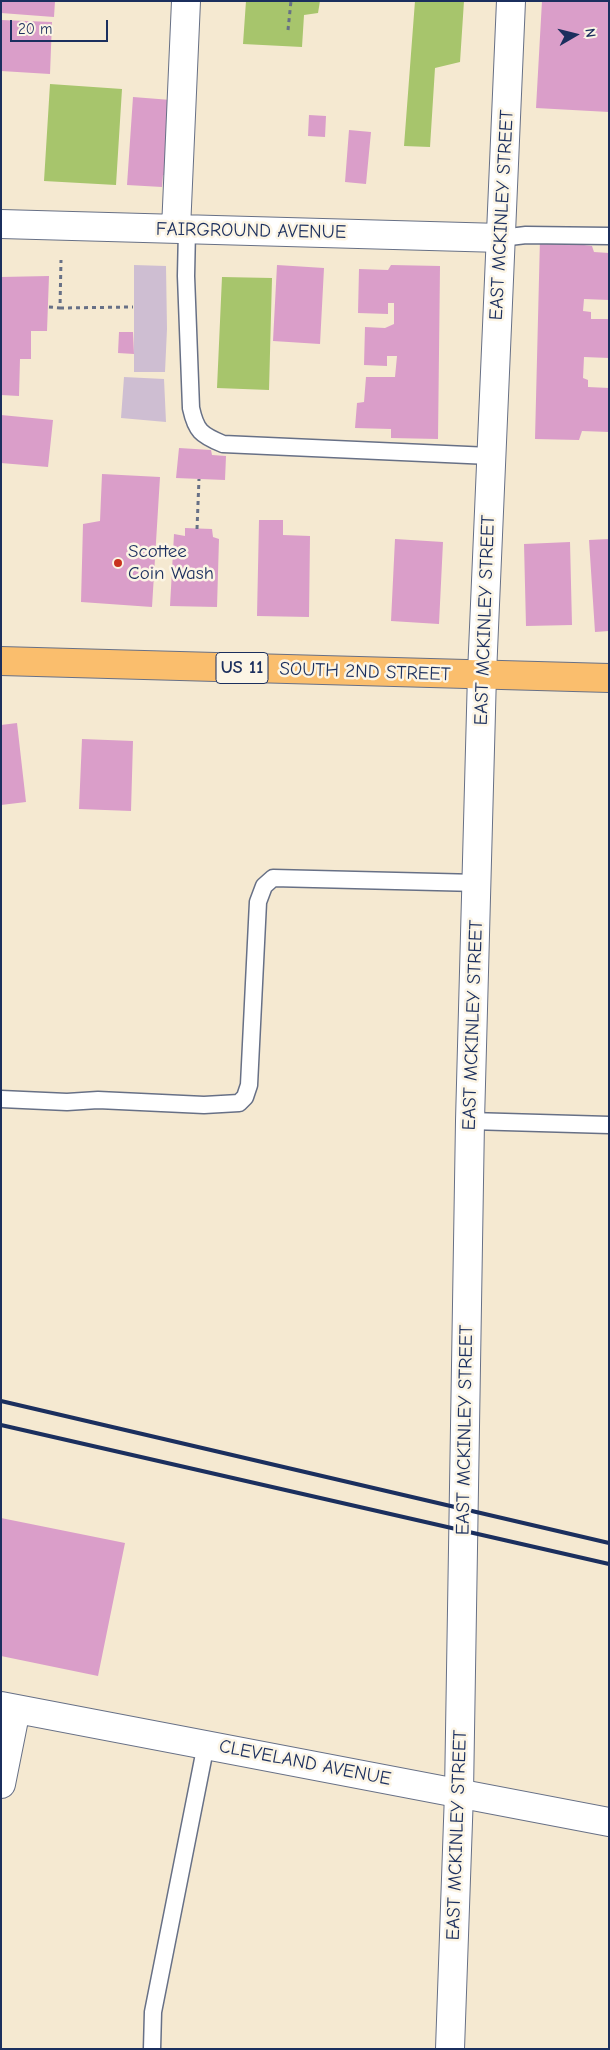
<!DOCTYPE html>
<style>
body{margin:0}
#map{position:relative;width:610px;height:2050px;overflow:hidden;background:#f5e9d1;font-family:"Comic Neue",sans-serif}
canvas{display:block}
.frame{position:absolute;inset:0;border:2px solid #1b2f5e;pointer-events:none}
.north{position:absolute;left:550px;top:10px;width:50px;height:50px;-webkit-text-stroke:4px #fcf5e5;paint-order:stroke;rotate:82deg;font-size:14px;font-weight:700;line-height:20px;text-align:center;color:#1b2f5e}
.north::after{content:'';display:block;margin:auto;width:18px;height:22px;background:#1b2f5e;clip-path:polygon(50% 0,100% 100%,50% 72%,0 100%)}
.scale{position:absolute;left:10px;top:20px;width:98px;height:22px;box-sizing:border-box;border:2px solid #1b2f5e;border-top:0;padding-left:6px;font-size:15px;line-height:18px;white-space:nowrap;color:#1b2f5e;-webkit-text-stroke:4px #fcf5e5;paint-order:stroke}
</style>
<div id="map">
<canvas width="610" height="2050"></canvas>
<div class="frame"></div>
<div class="north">N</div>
<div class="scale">20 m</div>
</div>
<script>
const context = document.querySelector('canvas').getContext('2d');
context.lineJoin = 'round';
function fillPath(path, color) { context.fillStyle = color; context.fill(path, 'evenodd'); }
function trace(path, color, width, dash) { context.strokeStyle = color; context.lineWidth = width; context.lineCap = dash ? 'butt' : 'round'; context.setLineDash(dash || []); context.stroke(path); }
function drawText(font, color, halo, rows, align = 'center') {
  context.font = font + ' "Comic Neue",sans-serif'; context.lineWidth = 5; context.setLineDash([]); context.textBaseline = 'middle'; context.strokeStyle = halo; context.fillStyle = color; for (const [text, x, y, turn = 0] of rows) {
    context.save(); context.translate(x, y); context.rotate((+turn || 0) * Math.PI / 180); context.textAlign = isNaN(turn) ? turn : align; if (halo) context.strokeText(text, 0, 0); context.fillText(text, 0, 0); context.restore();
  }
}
const industrial = new Path2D(`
 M134,265l32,1 1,63 -2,43h-31z
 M124,377l40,2 2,43 -45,-4z`);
const green = new Path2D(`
 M246,1h74l-2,12 -14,2 -2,32 -59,-3z
 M415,1h49l-4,61 -25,6 -5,79 -26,-1z
 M50,84l72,5 -6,96 -72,-4z
 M222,277l50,1 -3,112 -52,-2z`);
const building = new Path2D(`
 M1,1h54l-1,16 -53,-4z
 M542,1h67v111l-73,-4z
 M1,20l51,2 -2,52 -49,-3z
 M133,97l38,3v76l-8,-1 -1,12 -35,-2z
 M309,115l17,1 -1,21 -17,-1z
 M349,130l22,2 -5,52 -21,-2z
 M540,238l44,1v6l8,1 2,6 15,1v47l-25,-1 -1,12 8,1v7h18v39l-25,-1 -1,21 5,2v7l21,1v44l-27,-1 -3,9 -44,-1z
 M277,265l47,3 -4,76 -47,-3z
 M391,265l49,1 -2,173 -47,-1v-9l-36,-1 2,-25 7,-1 2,-25h29l2,-21h-10v10l-23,-1 1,-38 20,1 9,-4v-21h-6v11l-30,-1 1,-44 29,1z
 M49,276l-2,55h-16v28h-11l-1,37 -18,-1v-118z
 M119,332h14l1,22 -16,-1z
 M1,415l52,5 -5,47 -47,-4z
 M179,448l32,2 1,5 14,1 -1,24 -49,-2z
 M102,474l58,3 -8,130 -71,-5 2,-78 17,-3z
 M259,520h24v15l27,1 -1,81 -52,-1z
 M185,528l27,1 1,8 6,2 -2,68 -47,-1 4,-72 11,2z
 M395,539l48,3 -4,82 -48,-3z
 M609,539v92l-14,1 -6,-92z
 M570,542l2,83 -46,1 -2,-82z
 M17,723l9,79 -25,3v-80z
 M82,739l51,2 -2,70 -52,-2z
 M1,1518l124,25 -27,133 -97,-20z`);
const path = new Path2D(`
 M288,30l3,-29
 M49,307l11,1 1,-48
 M60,308l73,-1
 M197,529l2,-50`);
const service = new Path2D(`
 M187,229l-1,47 5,132c5,23 10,27 32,36l267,12
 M501,238l25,-3 83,1
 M1,1099l66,3 31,-2 106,5 35,-2 6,-6 4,-12 9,-183 6,-16 9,-8 205,5
 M470,1121l139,4
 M152,2049l1,-37 53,-268`);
const minor = new Path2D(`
 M1,224l500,14
 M176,229l10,-228
 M1,1706l608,116
 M1,1784l15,-75`);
const tertiary = new Path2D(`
 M450,2049l9,-256 11,-672 12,-447 29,-673`);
const primary = new Path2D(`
 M1,661l608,17`);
const rail = new Path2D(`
 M1,1401l608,142
 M1,1425l608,139`);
const markers = [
 [118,563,5,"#c8321e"]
];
const shields = [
 [242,668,52]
];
const shieldNames = [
 ["US 11",242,668]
];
const streetNames = [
 ["EAST MCKINLEY STREET",502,215,-87],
 ["FAIRGROUND AVENUE",251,231,1],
 ["EAST MCKINLEY STREET",485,620,-88],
 ["SOUTH 2ND STREET",365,672,2],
 ["EAST MCKINLEY STREET",473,1025,-88],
 ["EAST MCKINLEY STREET",465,1430,-89],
 ["CLEVELAND AVENUE",305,1763,11],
 ["EAST MCKINLEY STREET",457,1835,-88]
];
const poiNames = [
 ["Scottee",128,552],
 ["Coin Wash",128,574]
];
fillPath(industrial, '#cebed2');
fillPath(green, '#a7c56c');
fillPath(building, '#da9ec9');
trace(service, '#677086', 19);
trace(minor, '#677086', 30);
trace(tertiary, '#677086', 30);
trace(primary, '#677086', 30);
trace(path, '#677086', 3, [4, 4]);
trace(service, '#fff', 16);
trace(minor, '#fff', 28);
trace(tertiary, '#fff', 28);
trace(primary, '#fabe6d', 28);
trace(rail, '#1b2f5e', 4);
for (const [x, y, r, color] of markers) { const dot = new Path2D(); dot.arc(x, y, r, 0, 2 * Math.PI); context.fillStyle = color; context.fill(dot); trace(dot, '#fcf5e5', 2); }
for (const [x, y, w] of shields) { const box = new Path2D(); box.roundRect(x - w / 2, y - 15.5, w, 31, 4); context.fillStyle = '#fcf5e5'; context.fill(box); trace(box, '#1b2f5e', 1); }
drawText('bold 18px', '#1b2f5e', null, shieldNames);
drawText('19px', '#1b2f5e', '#fcf5e5', streetNames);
drawText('19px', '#1b2f5e', '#fcf5e5', poiNames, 'left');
</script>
